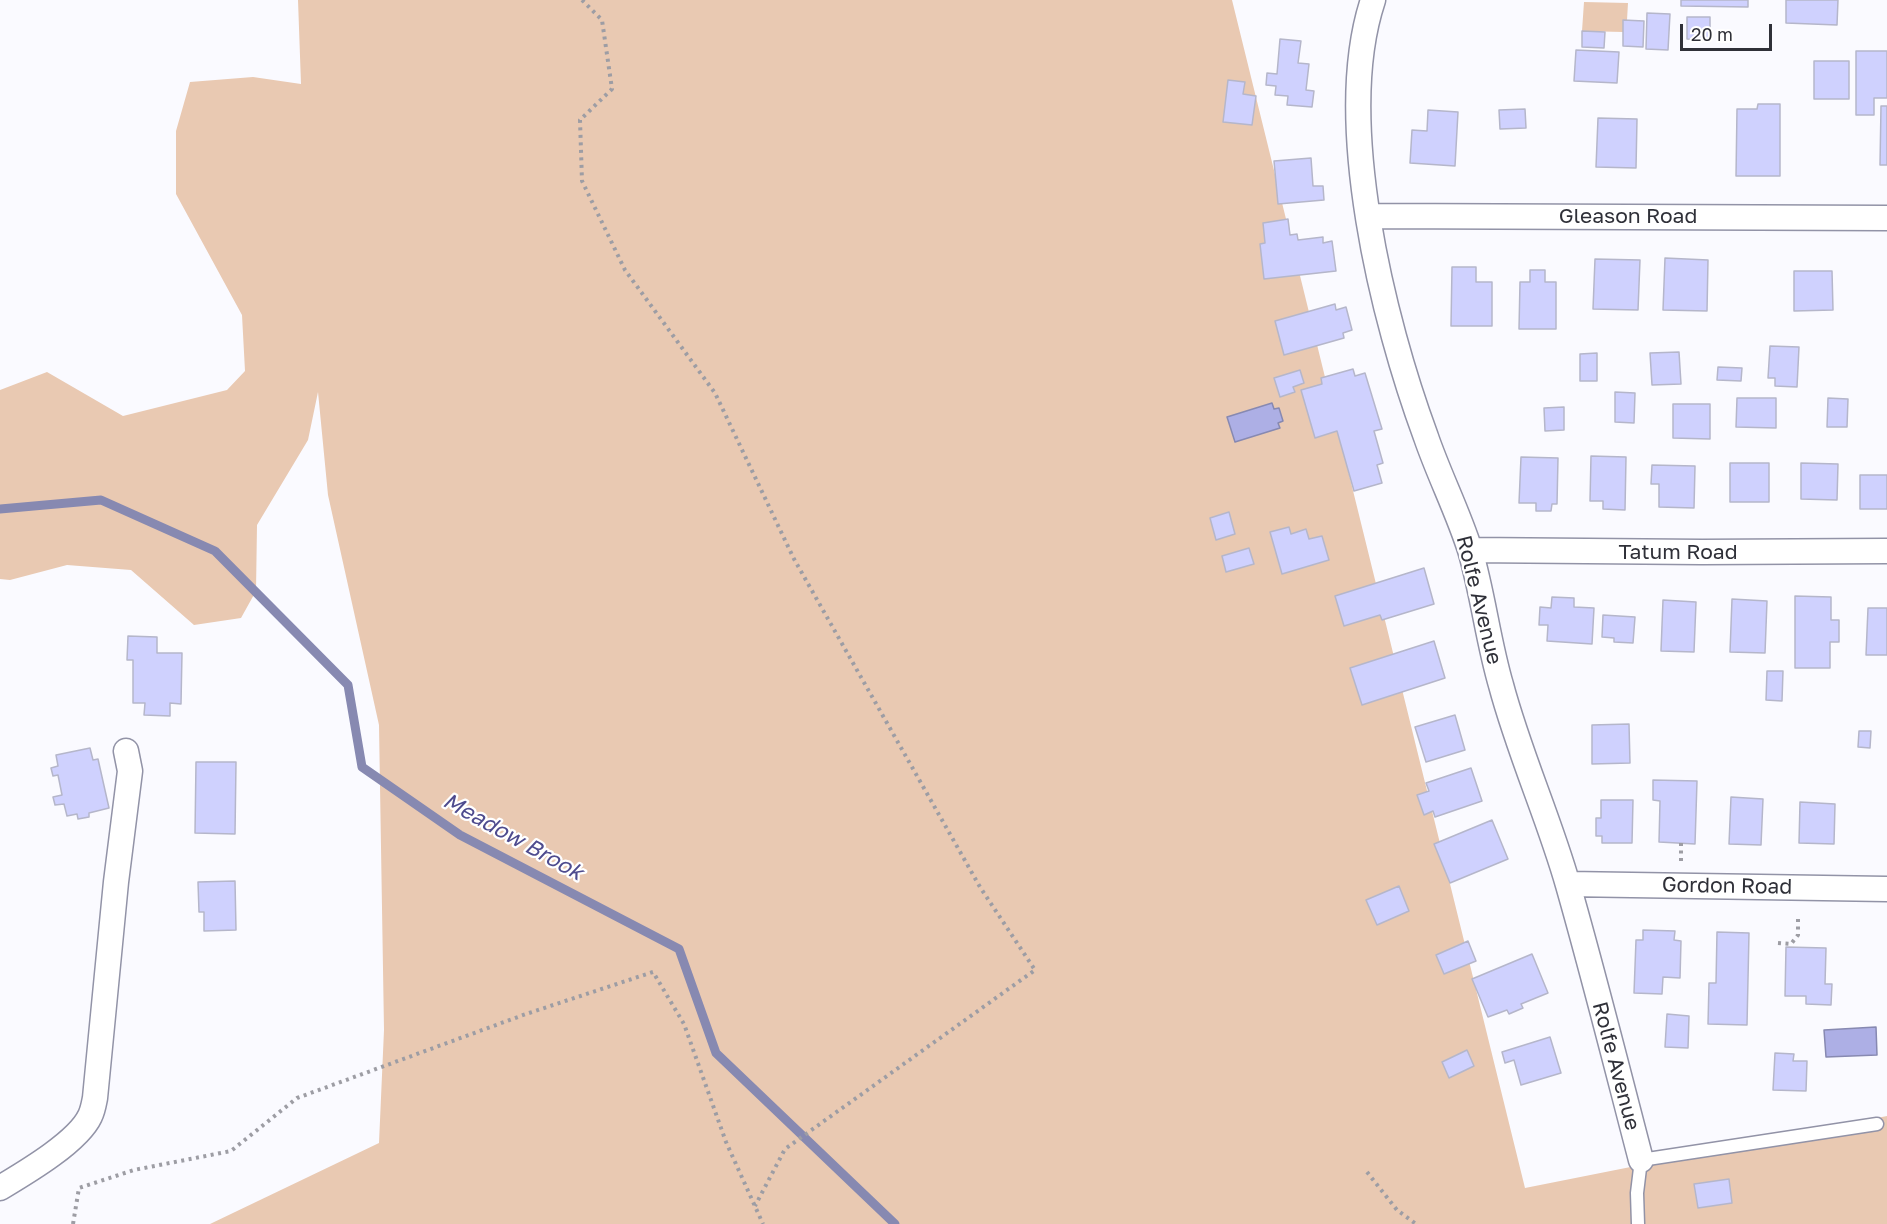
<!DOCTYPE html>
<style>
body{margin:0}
#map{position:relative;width:1887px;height:1224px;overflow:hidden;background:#fafaff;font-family:"Golos Text",sans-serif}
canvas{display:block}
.scale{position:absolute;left:1680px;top:24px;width:92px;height:27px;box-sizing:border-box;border:3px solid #2f3038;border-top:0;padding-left:8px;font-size:18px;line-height:21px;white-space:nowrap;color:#2f3038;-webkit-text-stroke:4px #fff;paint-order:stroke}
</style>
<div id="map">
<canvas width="1887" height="1224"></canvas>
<div class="scale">20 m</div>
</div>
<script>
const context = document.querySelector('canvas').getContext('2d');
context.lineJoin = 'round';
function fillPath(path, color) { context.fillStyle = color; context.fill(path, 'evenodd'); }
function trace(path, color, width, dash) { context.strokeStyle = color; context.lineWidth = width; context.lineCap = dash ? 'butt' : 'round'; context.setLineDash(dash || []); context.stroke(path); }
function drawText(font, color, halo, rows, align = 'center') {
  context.font = font + ' "Golos Text",sans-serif'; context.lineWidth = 4.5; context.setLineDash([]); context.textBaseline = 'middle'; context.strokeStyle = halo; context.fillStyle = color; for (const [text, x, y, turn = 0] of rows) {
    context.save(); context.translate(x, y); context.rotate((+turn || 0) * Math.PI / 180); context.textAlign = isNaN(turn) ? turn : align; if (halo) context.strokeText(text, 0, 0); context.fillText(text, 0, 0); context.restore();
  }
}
const green = new Path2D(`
 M298,0h934l293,1188 362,-72v108h-1677l169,-81 5,-113 -5,-305 -51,-230 -10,-103 -10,48 -51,85 -1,66 -15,27 -47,7 -63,-55 -64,-5 -57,15 -10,-1v-189l47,-18 76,44 104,-26 18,-19 -3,-56 -66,-121v-63l14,-49 63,-5 48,7z
 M1584,2l44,1 -1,17h-4v12l-41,-1z`);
const water = new Path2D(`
 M1272,403l2,6 5,-1 4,13 -5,2 2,5 -45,14 -8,-25z
 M1876,1027l1,28 -51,2 -2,-27z`);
const stream = new Path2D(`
 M0,509l101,-9 114,51 133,134 14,82 98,68 219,114 37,104 179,171`);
const building = new Path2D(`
 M1681,0h67v7l-67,-1z
 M1786,0h52l-1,25 -51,-2z
 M1647,13l23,1 -2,36 -22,-1z
 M1687,17h23v23l-23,-1z
 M1623,20l21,1 -1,26 -20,-1z
 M1582,31l23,1 -1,16 -22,-1z
 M1280,39l21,2 -3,22 11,1 -3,26 8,1 -2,16 -25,-2 1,-9 -13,-1 1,-9 -10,-1 1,-12 10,1z
 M1576,50l43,2 -2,31 -43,-2z
 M1856,51h31v47h-13v17h-18z
 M1814,61h35v38h-35z
 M1228,80l17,2 -2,12 13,2 -4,29 -29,-3z
 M1758,104h22v72h-44l1,-67h20z
 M1881,106h6v59h-7z
 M1525,109l1,19 -26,1 -1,-19z
 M1428,110l30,2 -3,54 -45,-3 2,-33 15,1z
 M1598,118l39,1 -1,49 -40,-1z
 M1311,158l2,28h10l1,14 -46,4 -4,-43z
 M1288,219l2,16 7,-1 1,6 25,-3v6l9,-2 4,30 -72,8 -4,-35 5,-1 -2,-20z
 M1665,258l43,2 -1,51 -44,-1z
 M1595,259l45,1 -2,50 -45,-1z
 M1452,267h24v15h16v44h-41z
 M1530,270h15v12h11v47h-37l1,-47h10z
 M1794,271h38l1,39 -39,1z
 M1335,304l1,6 10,-3 6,23 -9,3 1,5 -60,17 -9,-34z
 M1770,346l29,1 -2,40 -22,-1v-8h-7z
 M1679,352l2,32 -29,1 -2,-32z
 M1597,353v28h-17v-27z
 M1718,367l24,1 -1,13 -24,-1z
 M1353,369l2,7 10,-3 17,56 -8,2 9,32 -6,2 5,18 -28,8 -17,-60 -22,7 -14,-48 21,-6 -1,-6z
 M1300,370l4,13 -11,4 2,5 -15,5 -6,-19z
 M1615,392l20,1 -1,30 -19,-1z
 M1737,398h39v30l-40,-1z
 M1828,398l20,1 -1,28h-20z
 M1673,404h37v35l-37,-1z
 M1564,407v23l-19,1 -1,-23z
 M1591,456l35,1 -1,53 -22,-1v-8h-13z
 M1521,457l37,1 -1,46h-5l-1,7h-15v-8h-17z
 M1730,463h39v39h-39z
 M1801,463l37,1 -1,36 -36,-1z
 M1652,465l43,1 -1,42 -35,-1v-23h-8z
 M1860,475h27v34h-27z
 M1229,512l6,22 -19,6 -6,-22z
 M1289,527l2,7 15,-5 3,10 13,-3 7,24 -47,14 -12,-42z
 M1249,548l5,16 -28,8 -4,-16z
 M1424,568l10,36 -52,16 -2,-5 -36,11 -9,-30z
 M1795,596l36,1v23h8v22h-9v26h-35z
 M1552,597l22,1v9l20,1 -2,36 -45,-3 1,-16h-9l1,-18 11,1z
 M1732,599l35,2 -2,52 -35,-1z
 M1663,600l33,2 -2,50 -33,-1z
 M1868,608h19v47h-21z
 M1603,615l32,2 -2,26 -19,-1v-4l-12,-1z
 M128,636l29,1v16h25l-1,51 -11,-1v13l-26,-1 1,-12h-12v-43h-6z
 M1434,641l11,37 -83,27 -12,-37z
 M1767,671h16l-1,30 -16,-1z
 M1455,715l10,35 -39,12 -11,-35z
 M1629,724l1,39 -38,1v-39z
 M1859,731h12l-1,17 -12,-1z
 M90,748l3,12 5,-1 11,49 -20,5v4l-11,2 -1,-5 -10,2 -3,-12 -9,1 -2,-8 9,-2 -4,-20 -5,1 -2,-8 7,-2 -2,-11z
 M196,762h40l-1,72 -40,-1z
 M1471,768l11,33 -47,16 -2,-6 -9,4 -7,-20 12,-4 -3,-8z
 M1653,780l44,1 -2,63 -36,-2 1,-41 -7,-1z
 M1731,797l32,2 -2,46 -32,-1z
 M1601,800h32l-1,43h-30v-7h-6v-18h5z
 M1800,802l35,2 -1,40 -35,-1z
 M1492,820l16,39 -58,24 -16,-39z
 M235,881l1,49 -32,1v-19h-5l-1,-30z
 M1399,886l10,25 -32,14 -11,-25z
 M1643,930l32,1 -1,9 7,1 -1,37 -17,-1 -1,17 -28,-1 2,-53h7z
 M1717,932l32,1 -2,92 -39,-1 1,-41h7z
 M1468,941l8,20 -32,13 -8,-19z
 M1786,947l40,1 -1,36h7l-1,21 -25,-1v-8h-21z
 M1532,954l16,39 -27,11 2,4 -14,6 -2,-4 -19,7 -16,-38z
 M1667,1014l22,2 -1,32 -23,-1z
 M1550,1037l11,36 -40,12 -7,-25 -9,3 -3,-11z
 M1467,1050l7,16 -25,12 -7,-16z
 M1775,1053l19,1 -1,7h14l-1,30 -33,-1z
 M1729,1179l3,24 -34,5 -4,-24z`);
const path = new Path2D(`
 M582,0l20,20 10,69 -32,31 2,61 43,89 90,123 79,166 186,328 55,83 -250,179 -30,57
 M1681,843v18
 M1778,943l13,1 7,-9v-20
 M1367,1172l30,38 19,14
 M73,1224l6,-36 55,-18 97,-19 66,-53 229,-84 127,-42 31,52 42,118 37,82`);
const lane = new Path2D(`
 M1638,1224l-1,-31 4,-33 236,-36`);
const street = new Path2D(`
 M1373,0c-40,120 10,321 53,437 13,38 32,75 44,113 13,44 18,91 31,135 18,68 48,133 67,200 26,91 49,183 73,275
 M1369,216l518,2
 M1470,550l232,2 185,-1
 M1568,884l319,5
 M0,1188c25,-15 78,-46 90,-72 3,-6 4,-13 5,-18l21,-216 14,-111 -4,-20`);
const streetNames = [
 ["Gleason Road",1628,216],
 ["Tatum Road",1678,552],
 ["Rolfe Avenue",1479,600,76],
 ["Gordon Road",1727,886,1],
 ["Rolfe Avenue",1616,1066,75]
];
const waterNames = [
 ["Meadow Brook",513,837,29]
];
fillPath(green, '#e9c9b2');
fillPath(water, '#adafe5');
trace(water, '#8789b1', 1.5);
trace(stream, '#8789b1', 9);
fillPath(building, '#cfd1fe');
trace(building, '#b5b6ca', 1.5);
trace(lane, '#9293a7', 15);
trace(street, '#9293a7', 27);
trace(path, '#9d9da4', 4, [3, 4.5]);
trace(lane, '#fff', 12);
trace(street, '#fff', 24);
drawText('21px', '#2f3038', '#fff', streetNames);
drawText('italic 22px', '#4e4b8e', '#fff', waterNames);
</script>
